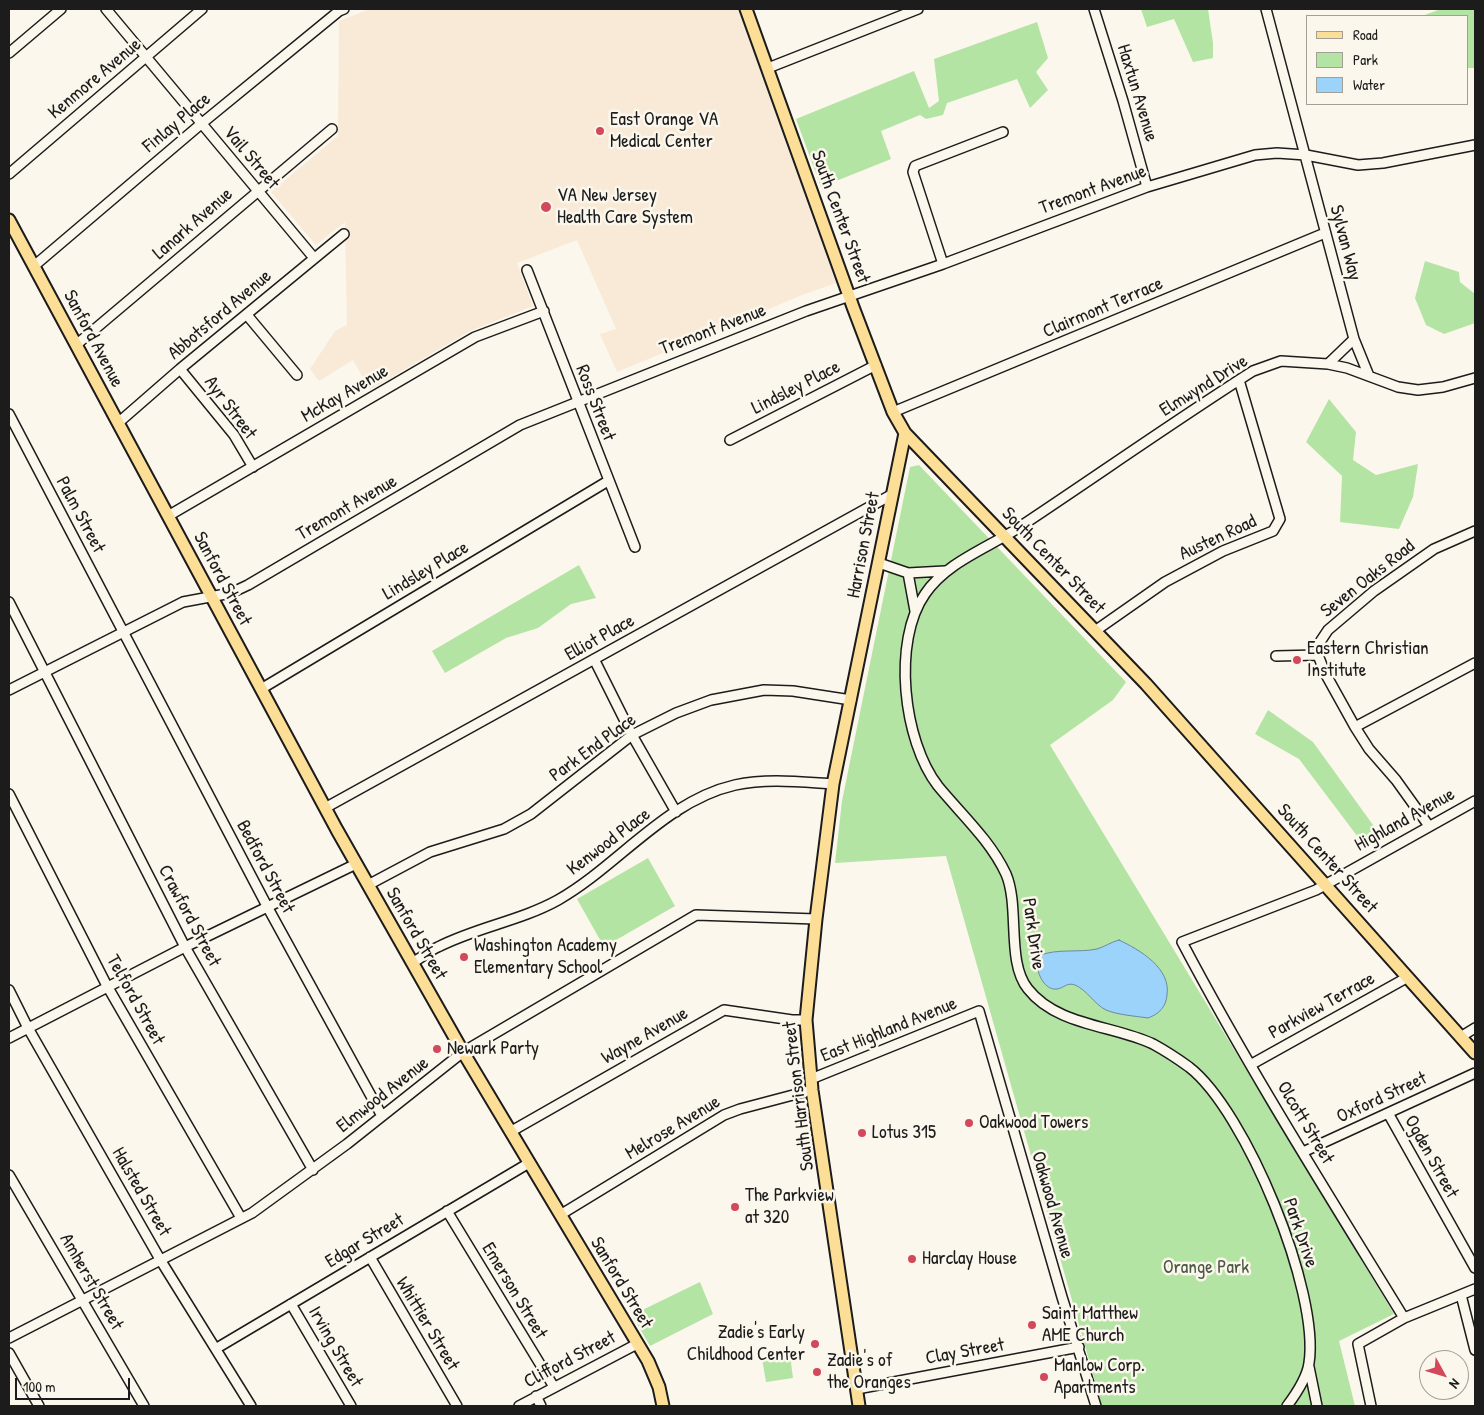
<!DOCTYPE html>
<style>
body{margin:0}
#map{position:relative;width:1484px;height:1415px;overflow:hidden;background:#fbf7ec;font-family:"Patrick Hand",sans-serif}
canvas{display:block}
.frame{position:absolute;inset:0;border:10px solid #1c1c1c;pointer-events:none}
.legend{position:absolute;left:1306px;top:15px;width:162px;height:90px;box-sizing:border-box;background:#fbf7ec;border:1px solid #a29f99;margin:0;padding:6px 9px;list-style:none;font-size:15px;color:#1c1c1c}
.legend li{display:flex;align-items:center;gap:10px;height:25px}
.legend b{width:25px;border:1px solid #a29f99}
.north{position:absolute;left:1419px;top:1350px;width:50px;height:50px;box-sizing:border-box;background:#fbf7ec;border:1px solid #a29f99;border-radius:50%;rotate:129deg;font-size:14px;font-weight:700;line-height:20px;text-align:center;color:#1c1c1c}
.north::after{content:'';display:block;margin:auto;width:18px;height:22px;background:#d1495b;clip-path:polygon(50% 0,100% 100%,50% 72%,0 100%)}
.scale{position:absolute;left:15px;top:1378px;width:115px;height:22px;box-sizing:border-box;border:2px solid #1c1c1c;border-top:0;padding-left:6px;font-size:15px;line-height:18px;white-space:nowrap;color:#1c1c1c;-webkit-text-stroke:4px #fbf7ec;paint-order:stroke}
</style>
<div id="map">
<canvas width="1484" height="1415"></canvas>
<div class="frame"></div>
<ul class="legend">
<li><b style="height:6px;background:#fdde96"></b>Road</li>
<li><b style="height:14px;background:#b4e4a3"></b>Park</li>
<li><b style="height:14px;background:#9cd3fb"></b>Water</li>
</ul>
<div class="north">N</div>
<div class="scale">100 m</div>
</div>
<script>
const context = document.querySelector('canvas').getContext('2d');
context.lineJoin = 'round';
function fillPath(path, color) { context.fillStyle = color; context.fill(path, 'evenodd'); }
function trace(path, color, width, dash) { context.strokeStyle = color; context.lineWidth = width; context.lineCap = dash ? 'butt' : 'round'; context.setLineDash(dash || []); context.stroke(path); }
function drawText(font, color, halo, rows, align = 'center') {
  context.font = font + ' "Patrick Hand",sans-serif'; context.lineWidth = 5; context.setLineDash([]); context.textBaseline = 'middle'; context.strokeStyle = halo; context.fillStyle = color; for (const [text, x, y, turn = 0] of rows) {
    context.save(); context.translate(x, y); context.rotate((+turn || 0) * Math.PI / 180); context.textAlign = isNaN(turn) ? turn : align; if (halo) context.strokeText(text, 0, 0); context.fillText(text, 0, 0); context.restore();
  }
}
const built = new Path2D(`
 M370,9h368l98,274 -34,12 -185,77 -17,-38 16,-5 -39,-89 -60,23 16,43 -63,25 -100,59 -17,-30 -34,21 -9,-12 25,-38 12,-6 -2,-103 -29,23 -45,-53 67,-56 1,-115z`);
const green = new Path2D(`
 M1141,9h67l5,34v15l-20,4 -19,-43 -27,8z
 M1441,9h34v59h-7v-52h-46z
 M1037,22l11,36 -12,14 12,18 -18,18 -13,-29 -70,24 -4,12 -17,4 -6,-4 -39,16 10,28 -70,28 -25,-68 118,-48 15,37 10,-7 -5,-42z
 M1425,261l34,11 1,10 15,12v29l-31,11 -18,-9 -11,-27z
 M1329,399l27,33 -3,28 23,15 42,-11 -5,33 -14,32 -59,-7 2,-46 -36,-34z
 M919,465l207,217 -13,18 -63,45 344,569 -55,27 16,65h-253l-156,-550 -111,7 7,-62 68,-334z
 M579,565l17,33 -25,6 -33,24 -32,10 -61,35 -13,-22z
 M1268,710l45,32 68,94 -14,13 -68,-90 -44,-25z
 M648,858l27,48 -71,41 -27,-48z
 M700,1282l13,32 -63,32 -18,-31z
 M790,1355l3,23 -27,4 -4,-23z`);
const water = new Path2D(`
 M1119,940c21,10 52,28 48,55 -1,12 -8,19 -19,23 -13,-2 -30,-3 -42,-8 -12,-6 -19,-20 -31,-25 -8,-3 -11,3 -18,4 -15,2 -23,-23 -19,-33 19,-8 40,-3 59,-7 7,-2 14,-7 22,-9z`);
const minor = new Path2D(`
 M106,9l208,249
 M1094,9l29,92 24,86
 M1266,9l88,330 15,37
 M9,53l52,-44
 M768,68l150,-59
 M9,174l193,-165
 M943,264l-30,-92 2,-6 88,-34
 M34,266l167,-142 138,-113 5,-2
 M527,270l108,277
 M247,315l50,60
 M76,345l256,-216
 M1328,364l26,-25
 M180,369l54,66 19,32
 M893,412l432,-179
 M9,414l259,494 114,208
 M118,423l62,-54 164,-135
 M730,440l146,-75
 M168,516l307,-179 69,-26
 M879,563l29,10 37,-2
 M908,573l7,38
 M9,602l176,345 128,223
 M1095,631l70,-49 58,-31 50,-20 7,-12 -41,-139
 M1276,656l42,-1
 M594,659l38,76 44,77
 M261,689l347,-208
 M9,690l174,-88 48,-9 17,-8 272,-160 286,-114 137,-47 204,-77 108,-32 22,-2 29,2 52,10 25,-2 92,-18
 M1355,727l120,-64
 M9,794l97,190 135,234
 M325,808l566,-313
 M1429,826l-33,-46 -27,-31 -14,-22 -30,-54 -7,-18 2,-13 8,-12 46,-39 60,-42 41,-18
 M368,885l62,-33 74,-23 27,-15 101,-79 44,-22 35,-13 53,-10 29,1 58,9
 M412,963c9,-5 17,-12 26,-16 39,-20 82,-26 120,-47 60,-34 107,-99 177,-115 32,-7 66,-3 98,-1
 M9,990l19,38 133,233 90,145
 M1462,1036l13,-8
 M9,1038l176,-91 171,-83
 M1252,1064l156,-87
 M811,1079l168,-68 83,286 34,109
 M1388,1113l87,155
 M510,1132l214,-122 68,10h14
 M1303,1152l172,-79
 M9,1175l135,231
 M447,1211l107,176
 M560,1215l164,-100 16,-6 72,-19
 M370,1257l87,149
 M1461,1295l14,55
 M291,1304l60,102
 M1404,1318c-76,-124 -154,-247 -222,-376l134,-52 159,-89
 M9,1338l243,-125 95,-69 116,-92 233,-137 120,4
 M217,1348l312,-185
 M9,1353l30,53
 M1309,1367l8,39
 M857,1389l222,-42
 M536,1396l5,10
 M519,1406l118,-62
 M1287,1406c9,-12 20,-28 22,-43 11,-71 -63,-252 -120,-296 -11,-8 -25,-17 -36,-23 -40,-19 -96,-18 -125,-55 -22,-27 -8,-82 -22,-115 -16,-34 -45,-60 -68,-88 -35,-45 -46,-145 -13,-192 21,-31 60,-45 90,-64 80,-53 158,-108 238,-159l28,-10 47,3 19,4 51,19 20,3 25,-3 32,-9
 M1371,1406l-13,-62 46,-26 71,-29`);
const major = new Path2D(`
 M746,9l107,298 40,105 12,21 241,251 329,369
 M9,220l328,610 126,222 185,309 11,26 4,19
 M859,1406l-47,-316 -6,-70 10,-101 17,-135 72,-351`);
const markers = [
 [600,131,5,"#d1495b"],
 [546,207,6,"#d1495b"],
 [1297,660,5,"#d1495b"],
 [464,957,5,"#d1495b"],
 [437,1049,5,"#d1495b"],
 [969,1123,5,"#d1495b"],
 [862,1133,5,"#d1495b"],
 [735,1207,5,"#d1495b"],
 [912,1259,5,"#d1495b"],
 [1032,1325,5,"#d1495b"],
 [815,1344,5,"#d1495b"],
 [817,1372,5,"#d1495b"],
 [1044,1377,5,"#d1495b"]
];
const streetNames = [
 ["Kenmore Avenue",95,79,-40],
 ["Haxtun Avenue",1137,93,73],
 ["Finlay Place",177,123,-40],
 ["Vail Street",251,158,50],
 ["Tremont Avenue",1093,190,-20],
 ["South Center Street",840,217,70],
 ["Lanark Avenue",193,224,-41],
 ["Sylvan Way",1345,243,75],
 ["Clairmont Terrace",1103,308,-23],
 ["Abbotsford Avenue",220,315,-40],
 ["Tremont Avenue",713,330,-21],
 ["Sanford Avenue",93,339,62],
 ["Elmwynd Drive",1204,386,-32],
 ["Lindsley Place",796,388,-27],
 ["McKay Avenue",345,394,-30],
 ["Ross Street",595,403,69],
 ["Ayr Street",230,408,53],
 ["Tremont Avenue",347,508,-30],
 ["Palm Street",80,515,62],
 ["Austen Road",1218,538,-25],
 ["Harrison Street",864,545,-79],
 ["South Center Street",1053,561,46],
 ["Lindsley Place",426,571,-31],
 ["Sanford Street",222,579,62],
 ["Seven Oaks Road",1368,579,-38],
 ["Elliot Place",600,638,-29],
 ["Park End Place",593,748,-36],
 ["Highland Avenue",1405,820,-29],
 ["Kenwood Place",609,842,-37],
 ["South Center Street",1327,859,48],
 ["Bedford Street",265,867,62],
 ["Crawford Street",189,916,62],
 ["Sanford Street",416,934,60],
 ["Park Drive",1033,934,82],
 ["Telford Street",135,1000,61],
 ["Parkview Terrace",1322,1006,-29],
 ["East Highland Avenue",889,1030,-22],
 ["Wayne Avenue",645,1036,-30],
 ["Elmwood Avenue",383,1095,-38],
 ["South Harrison Street",799,1096,-97],
 ["Oxford Street",1382,1098,-25],
 ["Olcott Street",1305,1123,59],
 ["Melrose Avenue",673,1128,-31],
 ["Ogden Street",1431,1157,61],
 ["Halsted Street",141,1192,60],
 ["Oakwood Avenue",1052,1205,74],
 ["Park Drive",1300,1233,71],
 ["Edgar Street",365,1241,-31],
 ["Amherst Street",91,1282,60],
 ["Sanford Street",621,1283,59],
 ["Emerson Street",514,1291,59],
 ["Whittier Street",427,1324,59],
 ["Irving Street",335,1347,60],
 ["Clay Street",965,1352,-10],
 ["Clifford Street",570,1360,-28]
];
const poiNames = [
 ["East Orange VA",610,120],
 ["Medical Center",610,142],
 ["VA New Jersey",557,196],
 ["Health Care System",557,218],
 ["Eastern Christian",1307,649],
 ["Institute",1307,671],
 ["Washington Academy",474,946],
 ["Elementary School",474,968],
 ["Newark Party",447,1049],
 ["Oakwood Towers",979,1123],
 ["Lotus 315",872,1133],
 ["The Parkview",745,1196],
 ["at 320",745,1218],
 ["Harclay House",922,1259],
 ["Saint Matthew",1042,1314],
 ["AME Church",1042,1336],
 ["Zadie's Early",805,1333,"right"],
 ["Childhood Center",805,1355,"right"],
 ["Zadie's of",827,1361],
 ["the Oranges",827,1383],
 ["Manlow Corp.",1054,1366],
 ["Apartments",1054,1388]
];
const parkNames = [
 ["Orange Park",1206,1268]
];
fillPath(built, '#f8ead6');
fillPath(green, '#b4e4a3');
fillPath(water, '#9cd3fb');
trace(water, '#698aa2', 1);
trace(minor, '#1c1c1c', 12);
trace(major, '#1c1c1c', 15);
trace(minor, '#fbf7ec', 9);
trace(major, '#fdde96', 11);
for (const [x, y, r, color] of markers) { const dot = new Path2D(); dot.arc(x, y, r, 0, 2 * Math.PI); context.fillStyle = color; context.fill(dot); trace(dot, '#fbf7ec', 2); }
drawText('19px', '#1c1c1c', '#fbf7ec', streetNames);
drawText('19px', '#1c1c1c', '#fbf7ec', poiNames, 'left');
drawText('19px', '#4a5844', '#fbf7ec', parkNames);
</script>
